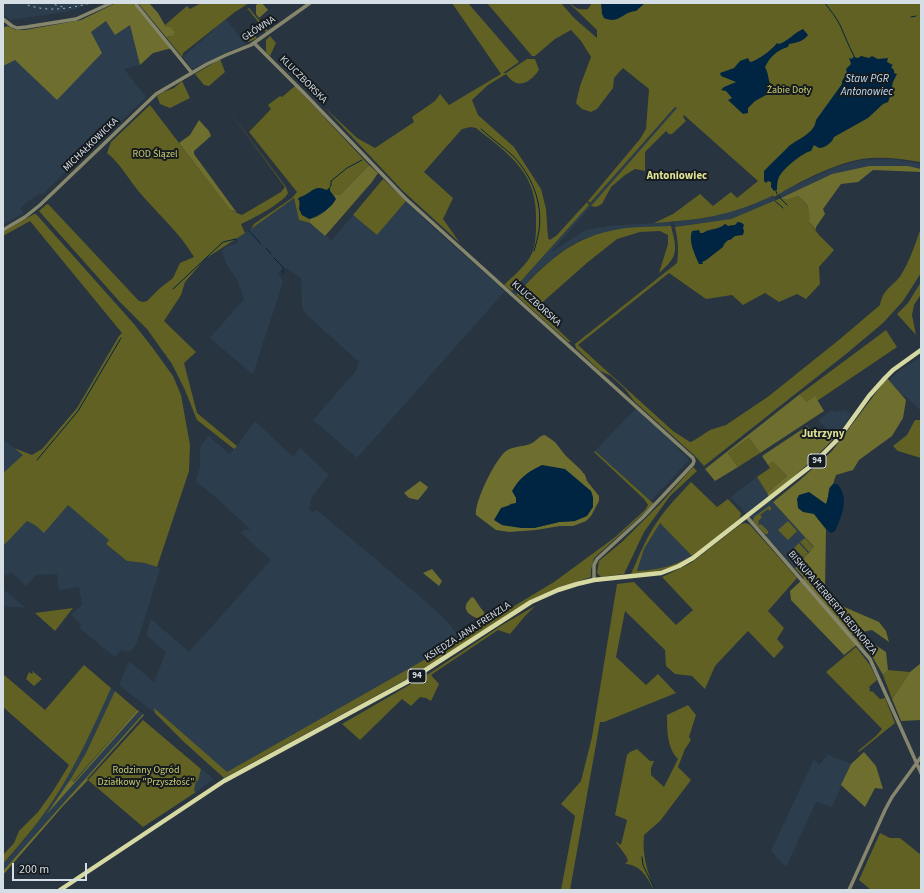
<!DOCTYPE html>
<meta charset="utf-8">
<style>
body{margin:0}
#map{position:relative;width:924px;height:893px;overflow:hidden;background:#28343f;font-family:"Source Sans 3",sans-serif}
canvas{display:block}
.frame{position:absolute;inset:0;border:4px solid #d6dee5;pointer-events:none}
.scale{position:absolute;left:12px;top:863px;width:75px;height:18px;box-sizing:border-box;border:2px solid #d6dee5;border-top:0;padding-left:5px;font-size:12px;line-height:14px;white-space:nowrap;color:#d6dee5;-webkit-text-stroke:3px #161b20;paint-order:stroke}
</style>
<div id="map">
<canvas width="924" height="893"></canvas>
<div class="frame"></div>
<div class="scale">200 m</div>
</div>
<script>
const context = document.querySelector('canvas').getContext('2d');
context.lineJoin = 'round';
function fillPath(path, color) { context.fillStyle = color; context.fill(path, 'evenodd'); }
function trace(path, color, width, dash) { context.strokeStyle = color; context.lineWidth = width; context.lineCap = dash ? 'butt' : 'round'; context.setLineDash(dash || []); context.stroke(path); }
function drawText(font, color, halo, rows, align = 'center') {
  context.font = font + ' "Source Sans 3",sans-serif'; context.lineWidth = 4; context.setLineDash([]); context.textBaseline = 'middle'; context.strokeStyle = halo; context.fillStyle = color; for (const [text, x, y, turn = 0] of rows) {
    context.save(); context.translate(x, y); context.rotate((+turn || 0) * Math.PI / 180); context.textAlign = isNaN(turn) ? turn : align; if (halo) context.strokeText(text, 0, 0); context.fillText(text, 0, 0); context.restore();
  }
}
const built = new Path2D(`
 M3,3h92l-30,9 -55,8 -7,-6z
 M226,19l20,26 -3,2 -14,4 -34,17h-4l-8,-11z
 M107,21l23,3 10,41 -16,4 22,28 -70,68 -2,-2 -32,32 -3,-2 -8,7 -1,-1 -9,9 2,5 -20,12v-159l11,-6 77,-28z
 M676,107l1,1 -126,144 35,-22 22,-4 62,-4 1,4 -61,5 -28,8 -20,12 -22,18 -24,26 -4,-4z
 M892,159l29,5v5l-13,-3h-39l-37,8 -51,24 -2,-5 54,-25 28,-8z
 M772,196l4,5 -45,18 -56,8 -1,-5 33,-4 43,-12z
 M294,198l5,22 11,3 15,13 7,4 21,-25 24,20 29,-34 23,23 76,67 -148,167 -44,-38 42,-48 4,-10 -51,-46 -6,-8 -1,-30 -15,-10 -8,4 5,10 -29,89 -2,3 -42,-36 34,-39 -7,-19 -11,-17 -4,-12 4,-4 12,-4 -1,-5 14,-9z
 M921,357v54l-17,-16 -1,1 -14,-16 12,-11z
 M636,408l42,39 -1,1 11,10v3l-37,40 -56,-50z
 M832,410l4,2 9,-2 5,3v4l-17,22 -7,-6 2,-3 -10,-10z
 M255,421l38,36 7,-9 29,27 -16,20 -3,8 2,2 -4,3 5,4 4,-2 99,83 32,29 12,16 -22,14 -211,120 -72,-63v4l-35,-27v-4l9,-21 25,21 12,-30 -20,-17 5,-16 38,33 82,-92 -31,-28 10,-3 -38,-35 -16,-12 4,-16v-18l8,-13 21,19 8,-8z
 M3,440h1l19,15 -20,18z
 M757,477l16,25 42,45 -21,20 -63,-70z
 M68,504l42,36 -4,5 21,16 18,2 15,6 -23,74 -7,9 -9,-2 -6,7 -36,-29 3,-3 -11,-10 11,-10 -3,-18 -20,3 -2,-16 -21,1 -10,11 -15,-14 -5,4 -3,-3v-27l7,-9 17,-16 8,4 9,8z
 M660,523l32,33 -12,6 -25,8 -18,1 7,-22z
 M3,589l23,19 -23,-2z
 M111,688l4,3 -29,62 -16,27 -24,35 93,-104 4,3 -140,157v-7l22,-25 30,-41 27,-48z
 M828,755l23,9 -19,43 -16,-5 -30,65 -15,-16 43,-92 5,6z
 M201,769l13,10 -18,13 -2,-1 2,-10h2z`);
const green = new Path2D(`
 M201,3h48l-14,9 -52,41 -1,4 -16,-20 6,-1 -7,-11 22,-19 3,3z
 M452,3h16l51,59 -16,11h3l21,-14h8l4,11c-10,14 -22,20 -33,4l-18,11 -16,15 6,15 36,32 27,42 5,20 2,29 2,2 7,-5 30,-33 2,3 -77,86 -8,-6c10,-10 23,-20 28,-32 4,-9 4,-21 4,-31 2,-49 -25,-66 -60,-94l-5,-1 -9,2 -38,43 29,26 -10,21 17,24 -58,-53 -78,-83 33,31 18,10 39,-26 -2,-5 23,-16 5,-7 9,11 52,-31z
 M487,3h74l13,15 23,20v-8l-28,-27c10,6 6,7 19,6l4,-6h329v159c-19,-3 -39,-6 -59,-3 -29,5 -63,23 -88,38l-2,-2v1c-42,20 -73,24 -118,27l19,-9 27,-20 13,12 18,-14 6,6 21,-17 -74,-66 -1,2 3,4 -14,13h-3l-3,-3 -21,21v19l-10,-2 -10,6 -14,12 -9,17 -6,3 -5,-1 86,-98 -2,-1 -85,96 -2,-2 52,-62 6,-10 3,-40 -26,-21 -9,10 -1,10 -16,21 -6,3 -9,-3 -6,-6 4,-17 11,-29 -10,-16 -10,-11 -16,9 -20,17h-3z
 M249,8l19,23 -2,1 -18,-23 -8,5z
 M252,32l5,6 -8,4 -3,-3z
 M270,36l6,7 -6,13 -4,-4v-12z
 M220,59l5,13 -16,14 -5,-1 -9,-11z
 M182,81l8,17 -20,10 -10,-4 -3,-8 6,-4 11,-4z
 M295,86l74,79 -29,30h-7l-3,-4v-3l-3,2c-11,-2 -20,4 -29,9 2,3 2,11 4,16l7,4 1,4 -11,-3 -5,-22 -43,31 3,-5 38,-26 5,-6 -48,-60 22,-23 -3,-4 12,-9 2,1z
 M223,103l63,84 2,6c-5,10 -36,26 -47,31l4,9 -40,26 -20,23 -4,13 -17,26 32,31 -12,11 13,50 40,33 -3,3 -37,-29 -12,-30 -13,-26 -25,-35 -28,-28 -80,-90 8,-7 2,1 90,96 4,1 4,-1 12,-12 14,-11 7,-15 14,-6c-14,-24 -36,-43 -54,-64 -11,-13 -20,-30 -33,-40l4,-11 39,-37 74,97 10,10 8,3 39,-23 4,-5z
 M383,179l23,22 -29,34 -24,-20z
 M798,196l6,5 6,10 -1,11 10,13 15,15 -15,17 1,17 -14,15 -9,-5 -18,8 -14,-9 -22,12 -11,-10 -26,4 -37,-26 -91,72 95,86 17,11 3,-1 17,-11 16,-5 43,-29 71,-57 40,-34c3,-17 13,-18 21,-30 9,-14 14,-31 20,-47v45l-18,28 -20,22 -37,31 -142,112 -9,-10 -61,-55 -9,-12 -14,-13 -11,-5 -24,-23 -1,-4 102,-81c2,-13 1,-23 -2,-36l56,-8 50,-21 6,2zM738,222l3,1 1,5 -12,12h-2c-6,6 -18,19 -26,22l-3,-32 1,3h3c6,-5 16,-3 22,-9l3,2 7,-1z
 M34,214h2l98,110 18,23 21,29 8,19 9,50 -1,26 -32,96 -12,-4 -18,-2 -21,-17 3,-4 -41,-35 -24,28 -9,-8 -8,-4 -24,25v-73l20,-18 -9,-7 18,7 10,-6 35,-41 42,-72 3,-3 -92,-112 -27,15v-4z
 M671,226c6,24 8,30 -12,47l9,-29v-9l-8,-4 -20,1 -23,7 -29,23 -52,46 35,34h-3l-52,-47c28,-30 52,-55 94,-64 19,-5 41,-4 61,-5z
 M921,282v12l-7,11 -2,10 4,20 -19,-21 11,-11z
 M886,330l11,17 -80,54 -10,1 -7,-8z
 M915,420h6v38l-23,-7 -5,-5 14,-11z
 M749,438l11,15 -22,14 -10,-14z
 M595,451l59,53 -60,54 -3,12v7l-27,9 -26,11 -131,82 -183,99 -40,-36 -29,-29 -1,-5 73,64 211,-120 116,-70 60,-44 31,-28 3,-5 -4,-6 -50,-47z
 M773,462l14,14 -20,17 -10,-16 13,-9 -2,-3z
 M693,467l4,4 -27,25 -26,36 -20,42 -23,3 -4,-4 2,-12 24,-20 37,-37z
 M691,482l26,25 11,-8 13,14 -1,5 -48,39 -11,7 -26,8 -24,2c8,-18 15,-36 26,-52 10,-15 22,-27 34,-40zM660,523l32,33c-19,10 -34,14 -55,15l7,-22z
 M769,506l2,1v2l-1,2 -2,-2 -8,6 2,2 -4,4 1,1 -1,2 2,1 1,-1 7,7v3h-3l-12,-13 1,-4z
 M788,521l9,10 -9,9 -10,-10z
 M746,523l4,2 47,53 -29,33 16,17 -7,11 7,8 -10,11 -26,-27 -33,35 -10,23 -13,-13 -17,-2 -9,-8 -1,-16 -40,-39 -9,46 30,28 12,-11 18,19 -72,29h-4l-30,168h-9l14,-74 -14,-12 20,-23 11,-44 25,-153 17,-2 42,43 17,-15 -31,-33 29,-14 50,-39z
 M805,538l9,10 -5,4 -9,-10z
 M799,543l9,10 -4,5 -10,-10z
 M535,606l-10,10 -15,18 -12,-4 -67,45 8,9 -8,17 -5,-3 -6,-1 -9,9 -9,-7 -42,41 -18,-16 88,-51 72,-48z
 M73,608l-18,23 -20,-18z
 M856,647l14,18 7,15 -8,7 1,2 -1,1 2,2 1,-1 8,8 5,-1 10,25 -36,29 -1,-1 18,-15 6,-7 -56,-57z
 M84,665l27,23c-17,38 -34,76 -57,111 -15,23 -33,44 -51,65v-9l11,-12 5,-12 19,-19 15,-21 16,-26 -66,-58v-33l42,36z
 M31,670l11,9 -8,7 -8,-7 3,-7 3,2 1,-1z
 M888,670l22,2 -18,27 -9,-24z
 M115,691l22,19 -64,72 -3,-2 16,-27z
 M688,705l8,10 -7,22 2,3 -6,9 -7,18 13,13 -31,41 -16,14c-2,19 3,37 11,55h-1c-7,-13 -13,-25 -29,-26l3,-3 -2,-5 -11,-15 6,4 6,-25 -12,-5 12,-60 3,-3 7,-3 13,12h4l-3,7v7l13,12 14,-28c-11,-11 -11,-29 -11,-44z
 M143,720l58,49 -3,12h-2l-2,10 2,1 -53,35 -55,-47z
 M880,833l10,5h10l21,17v35h-50l-12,-10z`);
const forest = new Path2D(`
 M116,3h15l7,4 34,41 -19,5 -13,12 -10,-40 -15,10 -9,-14 -15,11 11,21 -45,47 -42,-40 -12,6v-38l4,-2 9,4h9l56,-10z
 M138,3h11l9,10 8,14h5l4,6 -3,3 -6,1z
 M259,3h3l6,7 -9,8 -3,-4v-9z
 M199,120l10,11 2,5 -17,15v3l43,59 -7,-4 -6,-7 -45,-59 11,-8z
 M369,165l9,8 -6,9 -47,54 -15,-13 -1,-4c12,-2 21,-11 26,-22l-2,-2h7z
 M869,166h39l13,3v3l-48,-2 -15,12 -17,2 -18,25 2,5 -9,13v3l-7,-8c1,-12 0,-18 -11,-26l-11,4 -6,-2 51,-24z
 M887,378l19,22 -3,18 -11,18 -33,24 -6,10 -17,5 -3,9 -4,4 -1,9 -2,8 -12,9 12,15 -1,62 17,15 37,16 7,9 3,11 -17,-12 -20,4 8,7 8,-1 18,12 2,18 -5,5 -11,-19 -13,-13 -15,12 -53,-55 -1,-9 14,-13 -9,-10 19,-21 -41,-45 27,-22 32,-29z
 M800,394l7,8 8,-6 9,15 -64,42 -11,-15 -21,15 10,14 -23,14 -10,-12z
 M807,426l10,14 9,-7 7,6c-20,22 -42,40 -64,58l-2,-4 20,-17 -14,-14 -5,3 -6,-9z
 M545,435l10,7 10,13 15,14 5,6 2,6 12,15v5l-8,15 -5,5 -13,5h-13l-24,4 -27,2 -13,-2 -20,-15c-2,-13 20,-57 30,-64 7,-5 16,-4 24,-7 6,-2 8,-8 15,-9zM516,498l59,23 -16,1 -25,6 -32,-3 8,-21 6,-1z
 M420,481l8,6 -1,2 -9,11 -9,-2 -5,-5z
 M432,569l10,12 -3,5 -16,-13z
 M472,597l2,1 6,9 7,9 -2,4c-13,-2 -28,-10 -13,-23z
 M921,663v57l-20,1 -9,-22 18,-27z
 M137,710l2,1 -93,104 24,-35 4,2z
 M143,714l1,1 -57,64 1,1 -25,26 -60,69v-4z
 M864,752l12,14 7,23 -8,-1 -10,19 -24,-22 10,-21z`);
const water = new Path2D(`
 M601,3h44l-9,8c-13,0 -16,14 -32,7l-2,-4z
 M803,29l5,6c-4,6 -12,8 -19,9l-1,3c-11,3 -18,10 -23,20 4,7 3,14 6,19l-1,7 -2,-1v2l-13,7 -7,7v5l-5,1 -15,-14 4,-2 -6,-7 -5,-1 3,-3 12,-5 -15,-6 -1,-3 14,-5 6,-7 8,-3 2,4c7,-1 23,-13 27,-19l2,1c9,-3 15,-11 24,-15z
 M861,56l8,2 3,-2 6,3 10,-1 -1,4 6,3 -2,2 3,3v3l3,1 -4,8 -3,15 -2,5 -5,2 -15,14 -34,19c-2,6 -9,11 -15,11l-5,-3 -3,6c-9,2 -28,18 -32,26 -2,4 -2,9 -2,13l-3,1 -3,-4v-5l-3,-1 -2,2 -2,-2v-10c8,-8 17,-17 25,-25 9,-7 26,-13 27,-26l26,-36v-3l5,-8 -1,-4 5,-5 -2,-6 3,1 1,-2 5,1z
 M330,187v4l6,8c-6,11 -15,14 -26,20l-8,-4 -3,-6 1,-8 -2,-2 2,-2c7,-1 13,-10 20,-9 3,0 4,2 7,2z
 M738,222l4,1 2,2 -1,3 1,3 -1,4 -8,1 -5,4h-2l-4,4 -1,3 -17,13 -4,2 1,2h-4c-4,-9 -11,-23 -7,-33l7,-1 1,3h3c6,-4 16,-3 22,-9l3,2 7,-1z
 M542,465l23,4 26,22 2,6v10l-6,9 -12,5 -16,1 -25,6h-13l-19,-3 -8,-5 7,-12 15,-5v-5l-4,-7c8,-14 16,-19 30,-26z
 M833,484h4c13,13 5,32 -2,47l-4,2 -5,-4 -12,-15 -11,-2 -5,-4 -1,-9 2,-4 10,-3 17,12c3,-7 2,-14 7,-20z`);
const stream = new Path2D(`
 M825,3c5,7 11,14 15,22 5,11 9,22 15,33
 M911,17l5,-1
 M481,129c10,9 21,17 31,26 19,19 31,47 27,75 -1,7 -3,14 -5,21
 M330,187l1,-1v-5l16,-13 15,-8
 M776,191l1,3
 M779,197l8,8
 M775,201l8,7
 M249,231l12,13
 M266,248l5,6
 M274,258l9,9v6
 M173,289l50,-47 13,-3
 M37,460l41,-49 43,-73
 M642,857l1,8 12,25`);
const minor = new Path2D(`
 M135,3l57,70
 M3,19l9,7 5,2 9,-1 50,-8 35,-16
 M254,43l49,49 102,106 288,260 1,3 -1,3 -50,53 -46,42 -3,6v15
 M3,230l22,-13 15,-12 116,-111 51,-30 19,-9 25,-10 59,-42
 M747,517l123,142 51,114
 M849,890l36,-80 7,-13 29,-40`);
const major = new Path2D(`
 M60,890l164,-109 183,-99 124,-80 27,-12 19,-6 17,-4 67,-7 18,-7 14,-8 119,-93 26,-26 31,-43 16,-18 8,-8 28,-20`);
const rail = new Path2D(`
 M22,3c25,10 44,6 69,0
 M49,3l14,4`);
const shields = [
 [817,461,18],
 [417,676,18]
];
const shieldNames = [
 ["94",817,461],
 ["94",417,676]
];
const streetNames = [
 ["GŁÓWNA",259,29,-33],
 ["KLUCZBORSKA",303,80,45],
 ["MICHAŁKOWICKA",91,145,-44],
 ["KLUCZBORSKA",536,304,42],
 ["BISKUPA HERBERTA BEDNORZA",832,603,50],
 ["KSIĘDZA JANA FRENZLA",468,632,-33]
];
const parkNames = [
 ["Żabie Doły",789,91],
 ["ROD Ślązel",155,155],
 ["Rodzinny Ogród",146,771],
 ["Działkowy \"Przyszłość\"",146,783]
];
const waterNames = [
 ["Staw PGR",867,80],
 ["Antonowiec",867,93]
];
const neighbourhoodNames = [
 ["Antoniowiec",677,177],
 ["Jutrzyny",823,435]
];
fillPath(built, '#2c3e4e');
fillPath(green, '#616123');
fillPath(forest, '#6e6e2f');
fillPath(water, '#002542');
trace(stream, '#002542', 1);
trace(minor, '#85866b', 3.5);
trace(major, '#d7d9a2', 4.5);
trace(rail, '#aab3bb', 1, [2, 4]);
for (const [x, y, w] of shields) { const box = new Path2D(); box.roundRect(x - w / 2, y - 7, w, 14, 3); context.fillStyle = '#161b20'; context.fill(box); trace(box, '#d6dee5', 1); }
drawText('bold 9px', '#d6dee5', null, shieldNames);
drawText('10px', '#d6dee5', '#161b20', streetNames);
drawText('10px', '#cacc70', '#161b20', parkNames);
drawText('italic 11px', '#c0dcf5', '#161b20', waterNames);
drawText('bold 11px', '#e0e294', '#161b20', neighbourhoodNames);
</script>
